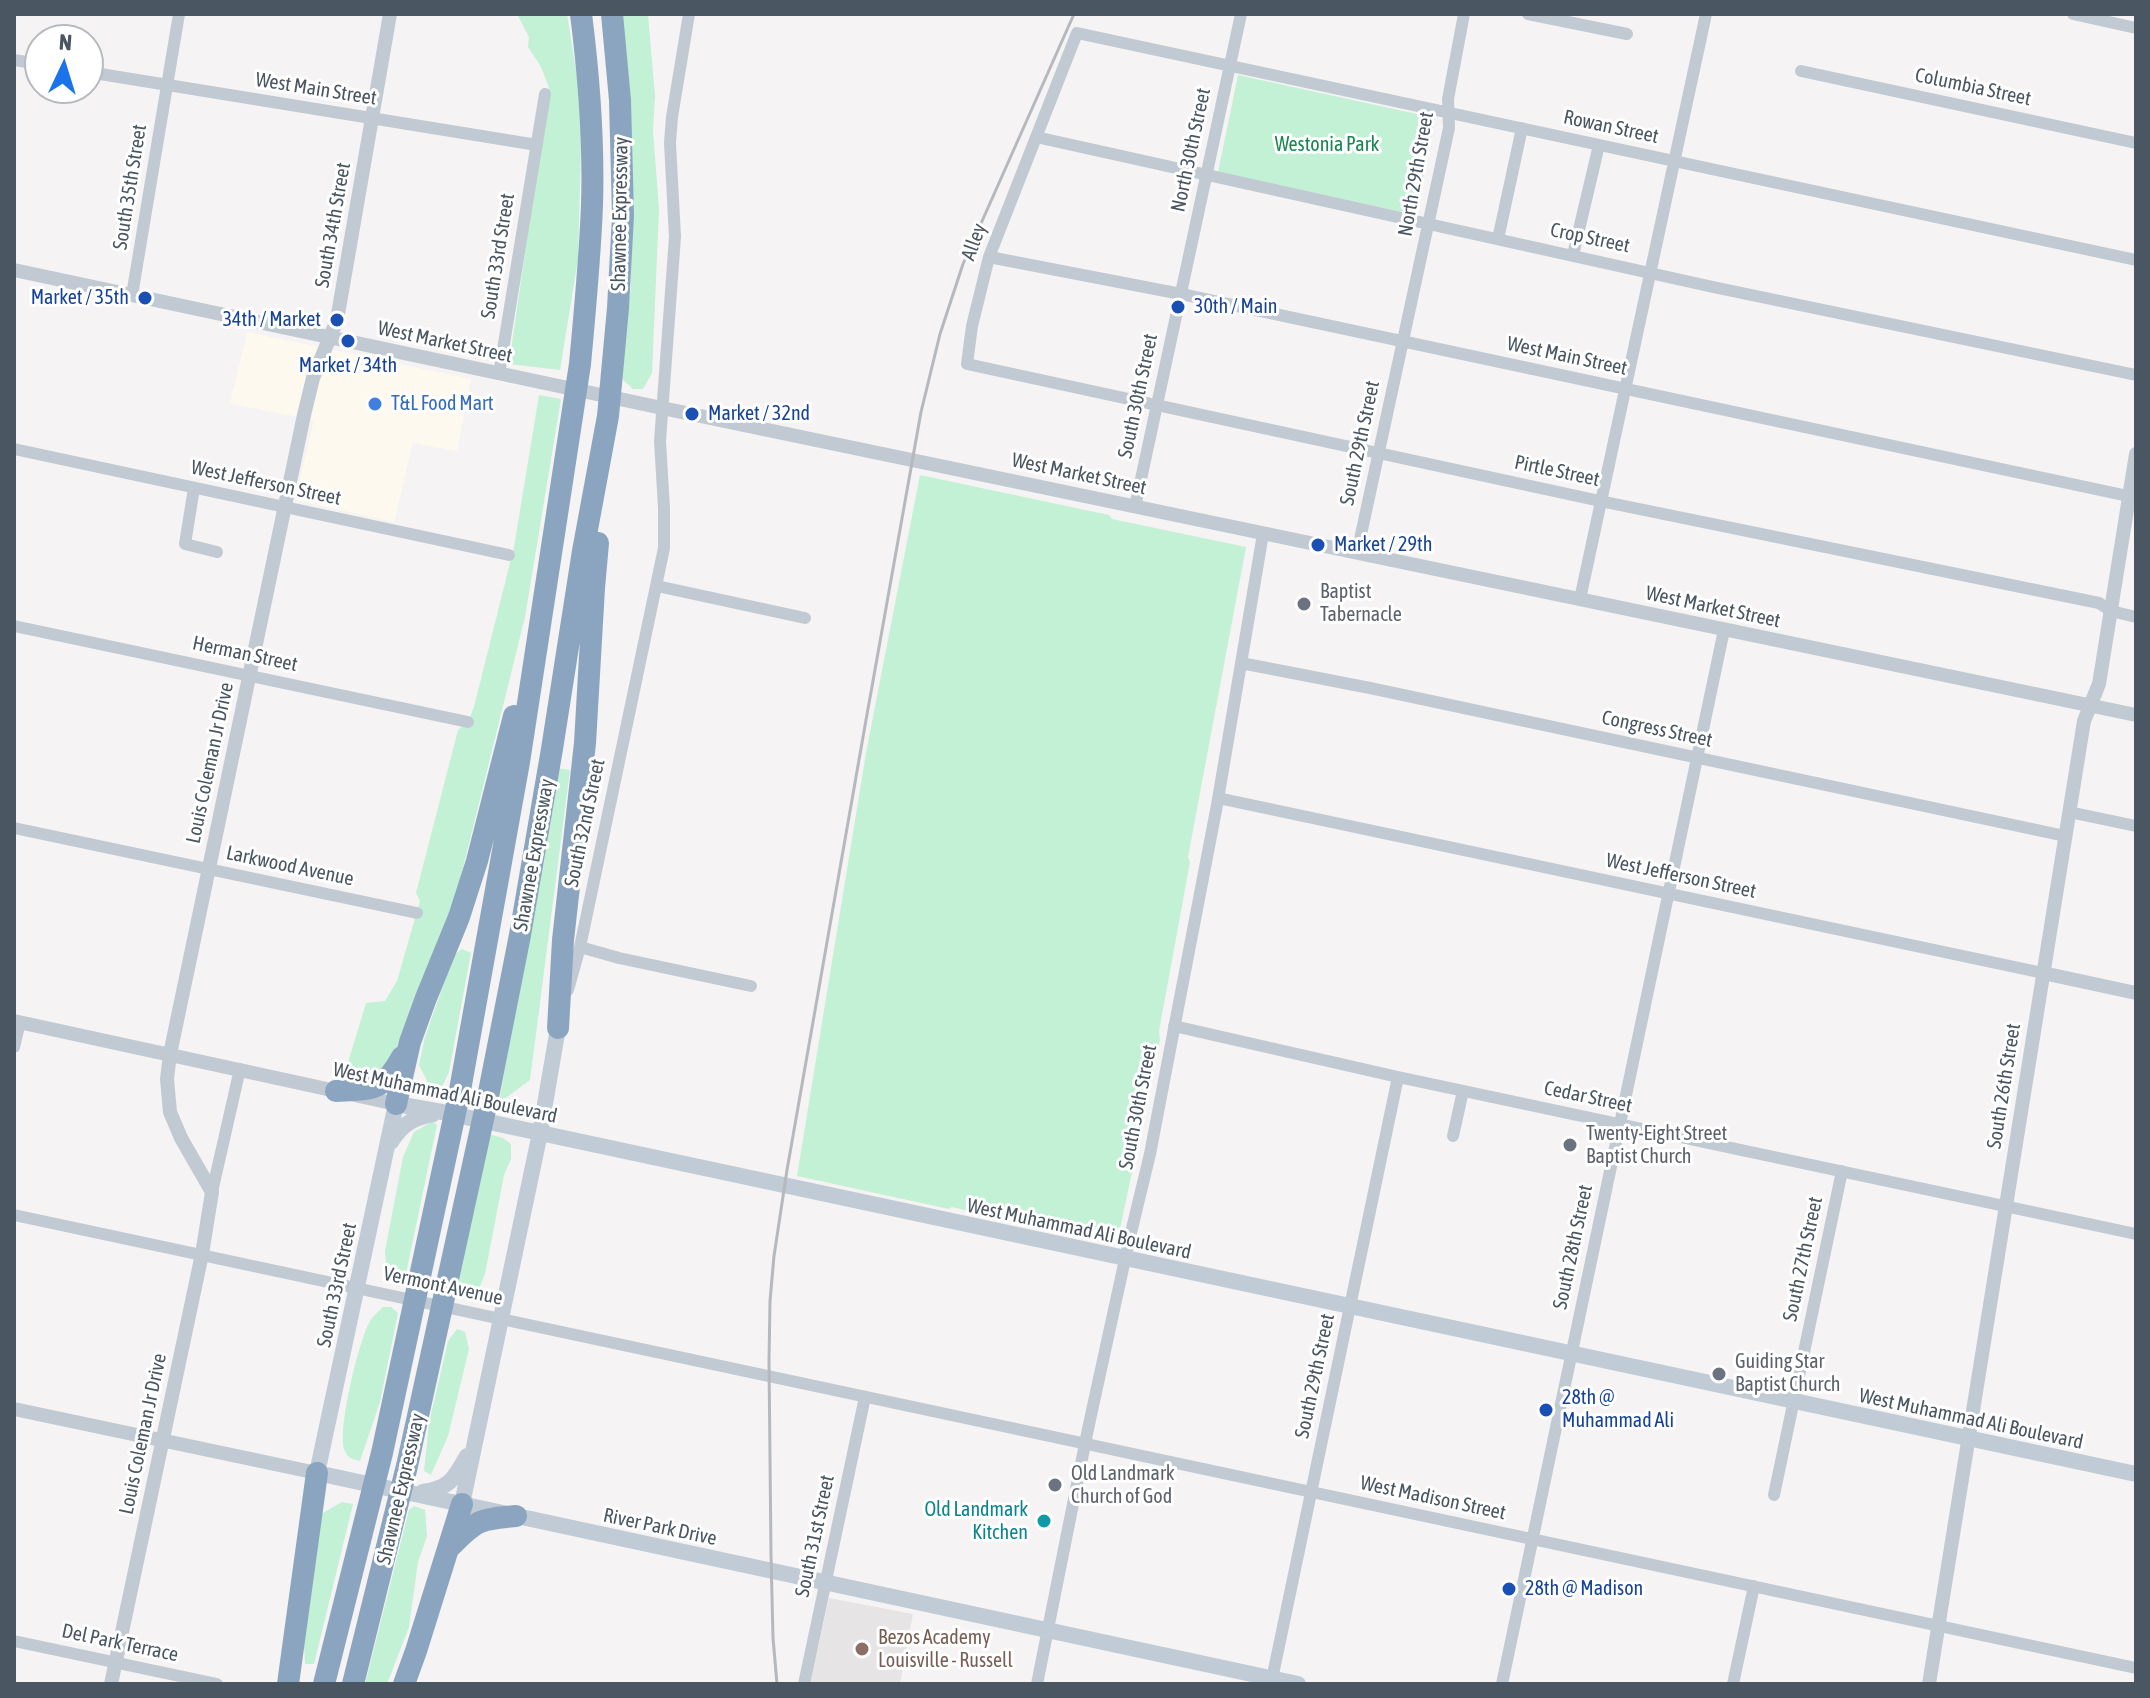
<!DOCTYPE html>
<style>
body{margin:0}
#map{position:relative;width:2150px;height:1698px;overflow:hidden;background:#f5f3f3;font-family:"Asap Condensed",sans-serif}
canvas{display:block}
.frame{position:absolute;inset:0;border:16px solid #4a5661;pointer-events:none}
.north{position:absolute;left:24px;top:24px;width:80px;height:80px;box-sizing:border-box;background:#fff;border:2px solid #b7bbc0;border-radius:50%;rotate:4deg;font-size:22px;font-weight:700;line-height:32px;text-align:center;color:#4a5661}
.north::after{content:'';display:block;margin:auto;width:28px;height:36px;background:#1a73e8;clip-path:polygon(50% 0,100% 100%,50% 72%,0 100%)}
</style>
<div id="map">
<canvas width="2150" height="1698"></canvas>
<div class="frame"></div>
<div class="north">N</div>
</div>
<script>
const context = document.querySelector('canvas').getContext('2d');
context.lineJoin = 'round';
function fillPath(path, color) { context.fillStyle = color; context.fill(path, 'evenodd'); }
function trace(path, color, width, dash) { context.strokeStyle = color; context.lineWidth = width; context.lineCap = dash ? 'butt' : 'round'; context.setLineDash(dash || []); context.stroke(path); }
function drawText(font, color, halo, rows, align = 'center') {
  context.font = font + ' "Asap Condensed",sans-serif'; context.lineWidth = 6; context.setLineDash([]); context.textBaseline = 'middle'; context.strokeStyle = halo; context.fillStyle = color; for (const [text, x, y, turn = 0] of rows) {
    context.save(); context.translate(x, y); context.rotate((+turn || 0) * Math.PI / 180); context.textAlign = isNaN(turn) ? turn : align; if (halo) context.strokeText(text, 0, 0); context.fillText(text, 0, 0); context.restore();
  }
}
const commercial = new Path2D(`
 M247,332l224,47 -14,72 -44,-8 -19,79 -99,-22 19,-80 -84,-16z`);
const education = new Path2D(`
 M829,1598l84,16 -13,70h-90z`);
const green = new Path2D(`
 M517,14h50l15,94 -4,151 -18,111 -51,-6 40,-277 -9,-22 -12,-18 1,-10z
 M622,14h26l7,82 -2,35 6,78 -7,164 -9,16h-10l-11,-10v-18l9,-75v-186z
 M1238,75l197,43 -19,97 -198,-43z
 M539,395l22,4 -36,218 -68,275 -64,168 -13,13 -36,3 22,-73 19,-2 12,-20 23,-80 -4,-8 42,-163 10,-8 6,-15 40,-160z
 M920,475l189,40 3,4 134,28 -58,310 2,5 -31,169 1,9 -43,203 -3,-1v2l-132,-28 -4,-3 -26,-6 -3,2 -152,-33 69,-423z
 M557,768l13,2 -40,310 -31,23z
 M462,949l9,4 -22,119 -13,27 -17,-34 6,-28 29,-82z
 M433,1121l4,4 -33,158 -17,-5 -2,-27 18,-94 11,-25z
 M488,1134l15,4 8,6v15l-7,16 -19,99 -9,22 -20,-5z
 M383,1307h8l7,6 -18,89 -20,59c-7,-2 -12,-2 -15,-10 -9,-17 14,-111 25,-130 3,-5 9,-10 13,-14z
 M457,1329l8,3 4,17 -21,87 -17,39 -7,-4 5,-48 19,-82z
 M342,1502l11,2 -39,160h-9l-1,-21 17,-129z
 M414,1506l11,4 2,26 -9,26 -9,65 -22,57h-22l44,-174z`);
const minor = new Path2D(`
 M1528,14l99,20
 M2073,14l63,14
 M14,60l26,4
 M1801,71l335,72
 M88,72l449,73
 M1036,137l677,150 423,88
 M1498,239l24,-111
 M1573,255l26,-110
 M989,257l192,37 947,202
 M2136,260l-1059,-227 -88,224 -17,69 -5,38 633,137 499,102 12,8 25,6
 M132,295l47,-281
 M499,374l46,-280
 M14,449l495,106
 M194,488l-9,56 32,8
 M1135,507l106,-493
 M1357,553l92,-425 -1,-29 16,-85
 M657,586l148,32
 M1580,599l126,-585
 M14,626l454,96
 M1241,663l129,25 695,148
 M1218,798l825,175
 M2069,812l67,14
 M14,828l403,85
 M580,947l39,11 132,28
 M568,990l12,-43 84,-399v-40l-4,-67 15,-204 -5,-94 2,-26 17,-103
 M1174,1026l224,51 738,157
 M14,1047l6,-25
 M1453,1136l10,-45
 M212,1192l28,-123
 M14,1215l2122,453
 M1774,1495l68,-324
 M14,1641l203,43
 M804,1684l61,-287
 M1037,1684l51,-255 41,-188 21,-87 67,-349 46,-271
 M1271,1684l127,-607
 M1502,1684l222,-1054
 M1733,1684l21,-98`);
const tertiary = new Path2D(`
 M14,270l648,138 1474,307
 M2043,973l93,20
 M14,1021l382,83
 M14,1409l303,64
 M111,1684l91,-430 10,-62 -31,-54 -11,-26 -3,-33 3,-25 134,-639 9,-37 24,-58 53,-306
 M1929,1684l155,-963 15,-37 37,-230`);
const secondary = new Path2D(`
 M391,1142c10,-17 23,-25 42,-28
 M423,1492c27,-4 31,-13 44,-36
 M462,1504l78,-371 18,-105
 M1298,1684l-981,-211 79,-369 46,8 1694,362`);
const motorway = new Path2D(`
 M558,1028l5,-88 22,-197 9,-155 4,-45
 M336,1091c36,-2 47,1 66,-34
 M396,1104l14,-62 16,-44 33,-81 18,-56 37,-145
 M451,1546c25,-26 29,-27 65,-30
 M288,1684l29,-211
 M324,1684l58,-231 78,-363 59,-328 61,-398c5,-53 10,-106 12,-159 2,-64 -3,-128 -11,-191
 M353,1684l54,-218 82,-374 31,-157 32,-186 31,-198 25,-135 10,-108 5,-92 -3,-116 -8,-86
 M404,1684l12,-33 46,-147`);
const rail = new Path2D(`
 M777,1684l-4,-46 -2,-83 -2,-194 1,-60 4,-45 13,-86 79,-450 55,-308 19,-78 23,-70 111,-250`);
const markers = [
 [145,298,8,"#1a4fb4"],
 [1178,307,8,"#1a4fb4"],
 [337,320,8,"#1a4fb4"],
 [348,341,8,"#1a4fb4"],
 [375,404,8,"#3f7fe0"],
 [692,414,8,"#1a4fb4"],
 [1318,545,8,"#1a4fb4"],
 [1304,604,8,"#6b7280"],
 [1570,1145,8,"#6b7280"],
 [1719,1374,8,"#6b7280"],
 [1546,1410,8,"#1a4fb4"],
 [1055,1485,8,"#6b7280"],
 [1044,1521,8,"#0f9aa8"],
 [1509,1589,8,"#1a4fb4"],
 [862,1649,8,"#8d6e63"]
];
const streetNames = [
 ["Columbia Street",1973,87,12],
 ["West Main Street",316,89,9],
 ["Rowan Street",1611,127,12],
 ["North 30th Street",1191,150,-78],
 ["North 29th Street",1416,174,-80],
 ["South 35th Street",130,187,-81],
 ["Shawnee Expressway",620,214,-89],
 ["South 34th Street",333,225,-80],
 ["Crop Street",1590,238,12],
 ["Alley",974,242,-70],
 ["South 33rd Street",498,256,-81],
 ["West Market Street",445,342,12],
 ["West Main Street",1567,356,12],
 ["South 30th Street",1138,396,-78],
 ["South 29th Street",1360,443,-78],
 ["Pirtle Street",1557,471,12],
 ["West Market Street",1079,474,12],
 ["West Jefferson Street",266,483,12],
 ["West Market Street",1713,607,12],
 ["Herman Street",245,654,12],
 ["Congress Street",1657,729,12],
 ["Louis Coleman Jr Drive",210,763,-78],
 ["South 32nd Street",585,823,-78],
 ["Shawnee Expressway",534,855,-80],
 ["Larkwood Avenue",290,866,12],
 ["West Jefferson Street",1681,876,12],
 ["South 26th Street",2004,1086,-81],
 ["West Muhammad Ali Boulevard",445,1093,12],
 ["Cedar Street",1588,1097,12],
 ["South 30th Street",1138,1107,-79],
 ["West Muhammad Ali Boulevard",1079,1229,12],
 ["South 28th Street",1573,1247,-78],
 ["South 27th Street",1803,1259,-78],
 ["South 33rd Street",337,1285,-78],
 ["Vermont Avenue",443,1286,12],
 ["South 29th Street",1315,1376,-78],
 ["West Muhammad Ali Boulevard",1971,1419,12],
 ["Louis Coleman Jr Drive",143,1434,-78],
 ["Shawnee Expressway",401,1489,-77],
 ["West Madison Street",1433,1498,12],
 ["River Park Drive",660,1527,12],
 ["South 31st Street",815,1536,-78],
 ["Del Park Terrace",120,1643,12]
];
const parkNames = [
 ["Westonia Park",1327,145]
];
const transitNames = [
 ["Market / 35th",129,298,"right"],
 ["30th / Main",1194,307],
 ["34th / Market",321,320,"right"],
 ["Market / 34th",348,366,"center"],
 ["Market / 32nd",708,414],
 ["Market / 29th",1334,545],
 ["28th @",1562,1398],
 ["Muhammad Ali",1562,1421],
 ["28th @ Madison",1525,1589]
];
const shopNames = [
 ["T&L Food Mart",391,404]
];
const worshipNames = [
 ["Baptist",1320,592],
 ["Tabernacle",1320,615],
 ["Twenty-Eight Street",1586,1134],
 ["Baptist Church",1586,1157],
 ["Guiding Star",1735,1362],
 ["Baptist Church",1735,1385],
 ["Old Landmark",1071,1474],
 ["Church of God",1071,1497]
];
const cultureNames = [
 ["Old Landmark",1028,1510],
 ["Kitchen",1028,1533]
];
const educationNames = [
 ["Bezos Academy",878,1638],
 ["Louisville - Russell",878,1661]
];
fillPath(commercial, '#fdf9ef');
fillPath(education, '#e6e4e5');
fillPath(green, '#c3f1d5');
trace(minor, '#c1cad2', 12);
trace(tertiary, '#c1cad2', 14);
trace(secondary, '#c1cbd6', 16);
trace(motorway, '#8ba5c1', 22);
trace(rail, '#b5b8bd', 3);
for (const [x, y, r, color] of markers) { const dot = new Path2D(); dot.arc(x, y, r, 0, 2 * Math.PI); context.fillStyle = color; context.fill(dot); trace(dot, '#fff', 3); }
drawText('20px', '#4a5661', '#fff', streetNames);
drawText('20px', '#17864f', '#fff', parkNames);
drawText('20px', '#164399', '#fff', transitNames, 'left');
drawText('20px', '#366cbe', '#fff', shopNames, 'left');
drawText('20px', '#5b616d', '#fff', worshipNames, 'left');
drawText('20px', '#0d838f', '#fff', cultureNames, 'right');
drawText('20px', '#785e54', '#fff', educationNames, 'left');
</script>
